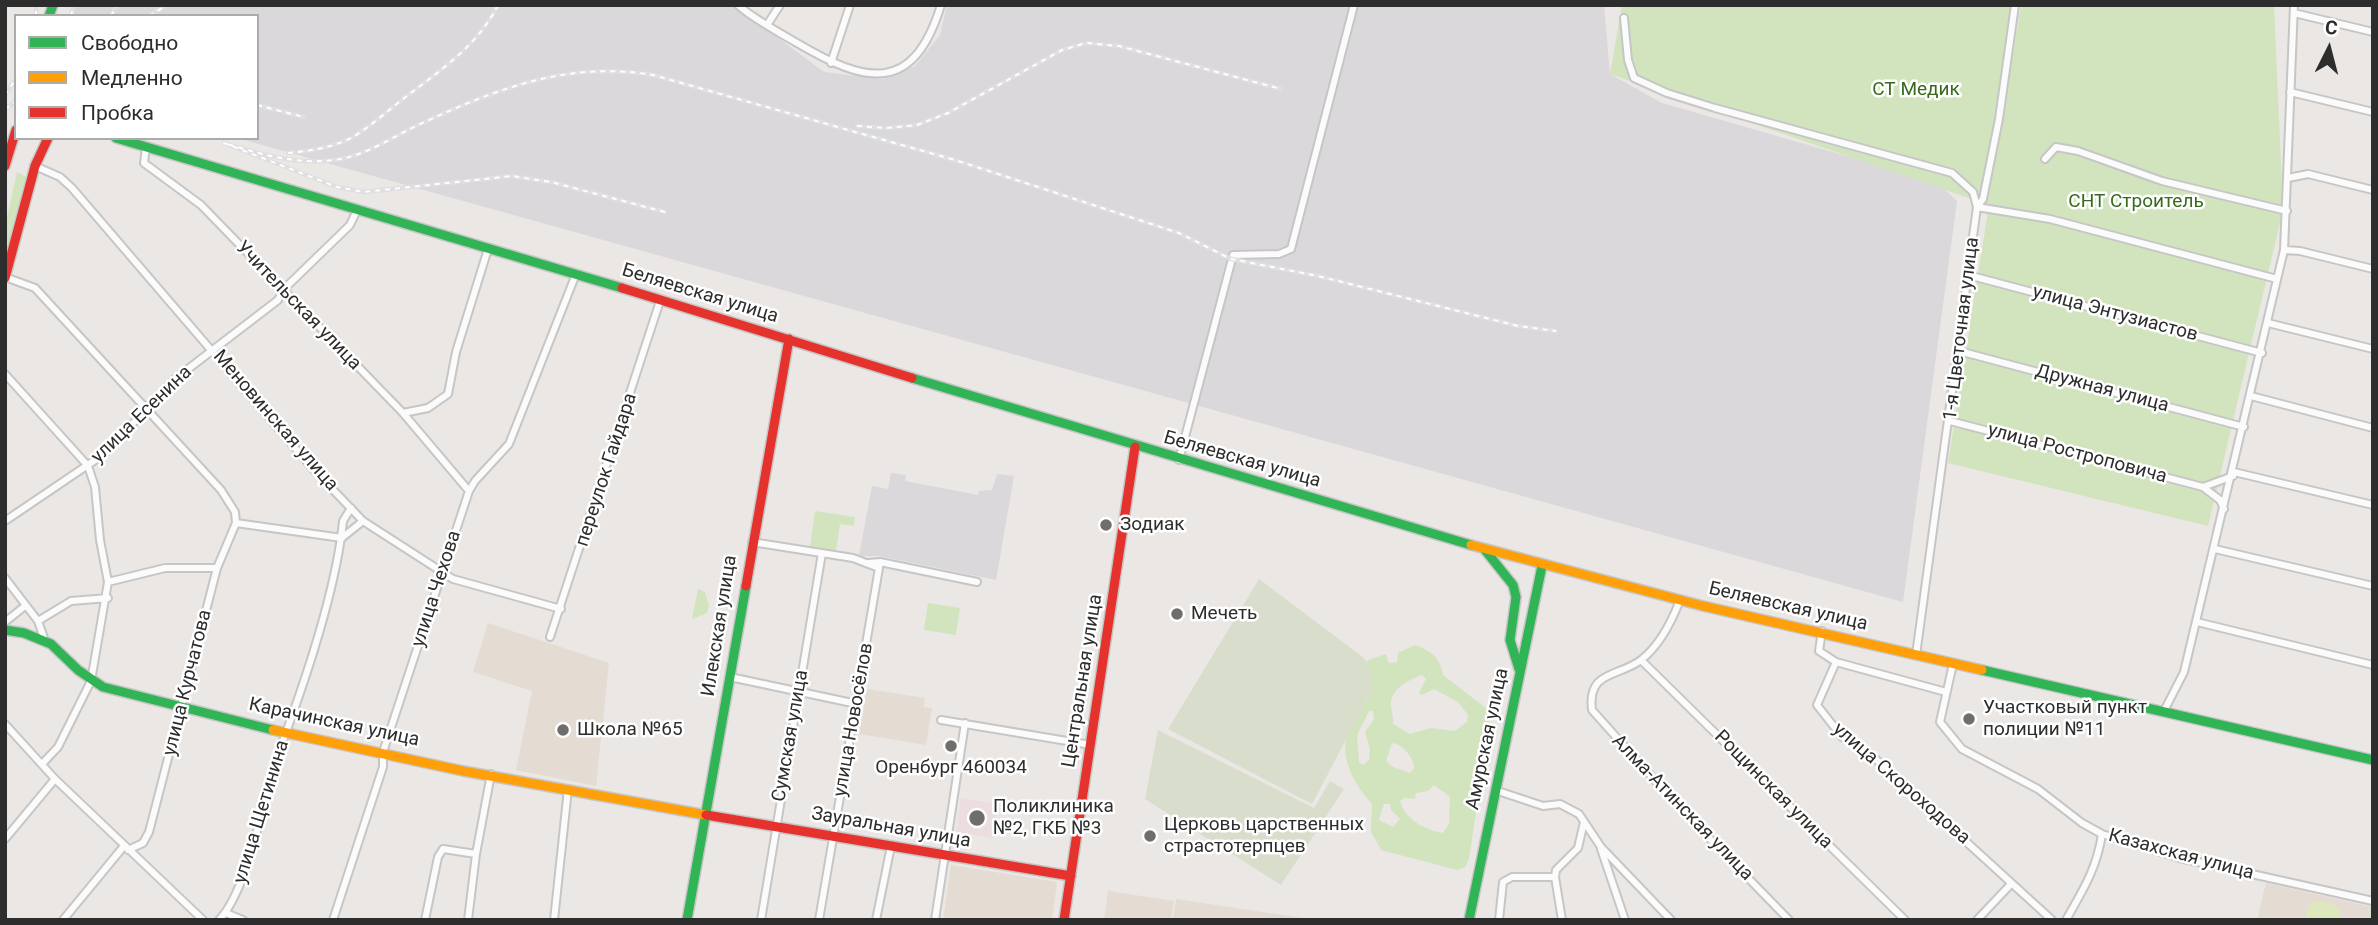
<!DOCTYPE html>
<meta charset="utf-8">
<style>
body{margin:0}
#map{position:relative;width:2378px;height:925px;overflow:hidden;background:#eae7e4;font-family:Roboto,sans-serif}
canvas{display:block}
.frame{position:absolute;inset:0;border:7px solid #2d2d2d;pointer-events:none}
.legend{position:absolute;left:14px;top:14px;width:245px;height:126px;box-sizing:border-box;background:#fff;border:2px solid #ababab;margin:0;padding:9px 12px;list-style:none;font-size:21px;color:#2d2d2d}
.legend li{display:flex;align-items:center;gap:14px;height:35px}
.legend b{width:35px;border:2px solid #ababab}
.north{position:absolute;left:2294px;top:14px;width:70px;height:70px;-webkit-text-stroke:5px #fff;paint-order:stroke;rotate:6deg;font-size:19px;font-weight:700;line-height:28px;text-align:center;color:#2d2d2d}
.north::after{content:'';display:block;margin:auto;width:24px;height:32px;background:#2d2d2d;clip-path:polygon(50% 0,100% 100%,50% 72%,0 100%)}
</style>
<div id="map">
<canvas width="2378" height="925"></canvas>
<div class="frame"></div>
<ul class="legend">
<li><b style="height:9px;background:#30b455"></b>Свободно</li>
<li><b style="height:9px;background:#ff9f0a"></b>Медленно</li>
<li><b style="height:9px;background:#e5322d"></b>Пробка</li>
</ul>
<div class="north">С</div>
</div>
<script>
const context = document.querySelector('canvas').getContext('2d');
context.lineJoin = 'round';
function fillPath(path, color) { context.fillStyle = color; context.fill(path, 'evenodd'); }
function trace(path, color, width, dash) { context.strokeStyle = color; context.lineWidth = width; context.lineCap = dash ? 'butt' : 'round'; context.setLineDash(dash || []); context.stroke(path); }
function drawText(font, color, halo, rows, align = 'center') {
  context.font = font + ' Roboto,sans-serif'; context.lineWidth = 5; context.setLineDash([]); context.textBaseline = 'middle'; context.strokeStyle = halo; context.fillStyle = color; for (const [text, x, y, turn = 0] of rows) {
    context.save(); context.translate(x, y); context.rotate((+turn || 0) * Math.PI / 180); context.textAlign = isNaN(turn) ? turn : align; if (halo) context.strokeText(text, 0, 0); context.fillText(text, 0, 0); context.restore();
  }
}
const industrial = new Path2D(`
 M73,5h661l90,67 59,7 32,-13 25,-31 7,-30h657l6,69 52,29 275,79 20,19 -54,401 -1666,-464h20v-122h-187z
 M891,473l15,2 -1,6 73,14 1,-4 13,-1 5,-16 17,2 -18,104 -117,-24h-20l13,-70 16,3z`);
const education = new Path2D(`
 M488,623l121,40 -13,123 -80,-16 16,-79 -59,-19z
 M867,689l58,9 -1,9 8,1 -6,37 -67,-11z
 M951,865l106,17 -5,38h-109z
 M2266,883l107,24v13h-116z
 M1108,891l66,10 -3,19h-67z
 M1176,899l140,21h-143z`);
const medical = new Path2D(`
 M961,798l37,6 -5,34 -37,-6z`);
const green = new Path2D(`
 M1622,5h391l-16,129 3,1 21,-130h253l9,205 -75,316 -260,-63 41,-258 -379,-131z
 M17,172l9,5 -21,77v-28z
 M815,511l40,6 -1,9 -14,-2 -4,27 -26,-4z
 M698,589l7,3 4,13 -2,8 -15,6z
 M928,603l32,5 -4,27 -32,-5z
 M1415,645c17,7 25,12 28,30l48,37 -22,147 -4,8 -8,3 -76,-20 -10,-18 1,-28c-14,-15 -31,-42 -26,-64 8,-33 39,-40 20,-79l20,-7 3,9 8,-1 1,-9zM1422,675l4,4 -7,14 3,2 12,-6 24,13 10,13 -1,7 -12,9 -24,-3 -21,6 -17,-10c1,-7 -3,-17 -2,-23 4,-15 18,-21 31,-26zM1369,711h4l1,8 -9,13 5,17 -1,11 -6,5 -4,-3 -2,-27zM1392,743c12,2 21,14 22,25l-4,5 -17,-6 -7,-6zM1434,785l16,12 -1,27 -6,9c-19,-3 -38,-14 -43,-32l5,-3 10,1 1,-6 12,-2zM1384,804h6l1,6 9,9 -7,8 -14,-7z`);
const cemetery = new Path2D(`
 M1259,579l105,79 8,15 1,16 -61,115 -144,-75z
 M1158,730l156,78 16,-27 14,8 -63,96 -136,-86z`);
const pitch = new Path2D(`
 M2319,901l16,4 5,5 1,10h-37l7,-17z`);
const street = new Path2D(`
 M738,5c17,15 39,26 59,38 68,40 116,53 144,-38
 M2294,13l79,19
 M1624,18l4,42 6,18 33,15 48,15 237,65 21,19 4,15
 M767,25l13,-20
 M831,63l19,-58
 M2290,92l83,20
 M146,147l-2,16 57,42 202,208 66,78
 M2045,159l11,-12 22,4 84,30 125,30
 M35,166l25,11 12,11 242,282 49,51 90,58 108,30
 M2288,178l20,-4 65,16
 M1977,207l73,12 227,60
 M2284,250l16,1 73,18
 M1968,275l294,78
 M5,277l30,11 186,202 14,22 1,11 -19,45 -68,264 -6,11 -15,7
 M2268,323l105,26
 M1959,351l285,76
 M5,374l83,92 7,21 5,53 8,42 -17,99 -33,66 -16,17
 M2251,396l122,32
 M403,413l25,-5 20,-14 8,-42 32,-103
 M1950,421l253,66 17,13 4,9
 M1179,460l54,-205 46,-1 12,-5 63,-244
 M2234,472l139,33
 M2203,487l30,-11
 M5,521l99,-67 71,-75 103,-79 5,-10 67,-65 7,-15
 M236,523l106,15
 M343,537l20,-16
 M752,542l101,16 26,10
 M2215,549l158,37
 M869,563l11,-1 97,20
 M5,578l33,43 6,17
 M108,582l57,-14h52
 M1680,600c-8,21 -21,46 -39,60 -22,17 -54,10 -49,50l85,95 112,115
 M38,621l33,-20 37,-3
 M5,622l20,-16
 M2197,622l176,43
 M1822,631l-3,20 17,11 -19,43 25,32 28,17 182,166
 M550,637l110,-336
 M1916,655l61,-448 6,-8 16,-80 16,-114
 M1641,660l264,260
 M1836,662l110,30
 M1953,664l-13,58 22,27 76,40 44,34 20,11 78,24 193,43
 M730,677l127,27
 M2164,711l20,-39 100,-422 10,-245
 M941,720l150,25
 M5,724l50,55 148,141
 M1495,790l48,16 17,-2 19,10 22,33 70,73
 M5,839l50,-60
 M1601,849l24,71
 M1555,877l1,-7 22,-22 6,-26
 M226,913l17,7
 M63,920l61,-74
 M219,920c31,-32 45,-129 62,-174 25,-67 55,-155 62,-225l8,-13
 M333,920l50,-153v-15l86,-261 6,-10 34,-37 67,-170
 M425,920l13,-63 5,-8 33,5
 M468,920l8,-66 15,-80
 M554,920l14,-131
 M761,920l61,-367
 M819,920l61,-358
 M876,920l15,-74
 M935,920l30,-197
 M1499,920l4,-38 9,-5h43l7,43
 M1977,920l34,-36
 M2066,920c17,-30 31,-52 36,-86`);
const fast = new Path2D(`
 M49,16l4,-11
 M116,138l506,150
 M912,378l559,167
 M1485,550l28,35 3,12 -6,43 9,29
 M5,630l19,3 27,11 27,26 25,17 170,43
 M1982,670l391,90
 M687,920l59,-334
 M1469,920l73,-354`);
const slow = new Path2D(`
 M1471,545l232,61 279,64
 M273,730l190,41 243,44`);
const jam = new Path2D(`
 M5,166l11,-36
 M5,278l30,-112 13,-28
 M622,288l290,90
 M746,586l43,-247
 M706,815l365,61
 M1064,920l71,-473`);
const rail = new Path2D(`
 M36,16v-11
 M71,16l3,-11
 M111,16l6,-11
 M149,16l18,-11
 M5,95l11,-16
 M257,105l47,12
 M5,109l11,-7
 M857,126l29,2 31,-3 31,-12 114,-63 24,-7 33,3 162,43
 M288,153c21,-2 43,-5 63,-15 18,-10 35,-26 52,-39 36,-28 74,-52 95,-94
 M665,212l-114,-30 -39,-6 -148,16 -27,-5 -113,-44c37,11 71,22 110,17 34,-4 62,-26 93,-39 74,-34 144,-60 226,-46l302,85 224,73 52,26 87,17 200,50 38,5`);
const markers = [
 [1106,525,7,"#6f6e6d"],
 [1177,614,7,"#6f6e6d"],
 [1969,719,7,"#6f6e6d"],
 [563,730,7,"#6f6e6d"],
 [951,746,7,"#6f6e6d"],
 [977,818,9,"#6f6e6d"],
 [1150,836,7,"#6f6e6d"]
];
const parkNames = [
 ["СТ Медик",1916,90],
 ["СНТ Строитель",2136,202]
];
const streetNames = [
 ["Беляевская улица",700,294,17],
 ["Учительская улица",298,306,46],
 ["улица Энтузиастов",2115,314,15],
 ["1-я Цветочная улица",1962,329,-83],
 ["Дружная улица",2102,389,15],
 ["улица Есенина",142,415,-44],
 ["Меновинская улица",275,421,49],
 ["улица Ростроповича",2077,454,15],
 ["Беляевская улица",1242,460,16],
 ["переулок Гайдара",607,470,-72],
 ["улица Чехова",437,589,-72],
 ["Беляевская улица",1788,607,13],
 ["Илекская улица",720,626,-81],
 ["Центральная улица",1083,681,-81],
 ["улица Курчатова",188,683,-76],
 ["улица Новосёлов",854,720,-80],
 ["Карачинская улица",334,723,12],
 ["Сумская улица",791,736,-80],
 ["Амурская улица",1488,739,-78],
 ["улица Скороходова",1901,784,41],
 ["Рощинская улица",1773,790,45],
 ["Алма-Атинская улица",1682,808,46],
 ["улица Щетинина",262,812,-73],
 ["Зауральная улица",891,828,10],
 ["Казахская улица",2181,855,15]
];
const poiNames = [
 ["Зодиак",1120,525],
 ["Мечеть",1191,614],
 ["Участковый пункт",1983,708],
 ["полиции №11",1983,730],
 ["Школа №65",577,730],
 ["Оренбург 460034",951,768,"center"],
 ["Поликлиника",993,807],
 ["№2, ГКБ №3",993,829],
 ["Церковь царственных",1164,825],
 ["страстотерпцев",1164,847]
];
fillPath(industrial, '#dad8db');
fillPath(education, '#e4dcd2');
fillPath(medical, '#ecdedf');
fillPath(green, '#d2e4be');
fillPath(cemetery, '#d9decc');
fillPath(pitch, '#dde8bc');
trace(street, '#c6c6c6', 10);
trace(fast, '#c6c6c6', 12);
trace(slow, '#c6c6c6', 12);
trace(jam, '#c6c6c6', 12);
trace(street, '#fcfbfb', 6);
trace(fast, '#30b455', 9);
trace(slow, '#ff9f0a', 9);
trace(jam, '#e5322d', 9);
trace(rail, '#dfdee0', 4.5);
trace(rail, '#fff', 2, [5]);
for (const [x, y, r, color] of markers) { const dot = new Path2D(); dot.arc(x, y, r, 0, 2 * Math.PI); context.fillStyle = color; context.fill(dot); trace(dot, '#fff', 2.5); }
drawText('19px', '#38691e', '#fff', parkNames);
drawText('19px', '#2d2d2d', '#fff', streetNames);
drawText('19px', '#2d2d2d', '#fff', poiNames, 'left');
</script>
